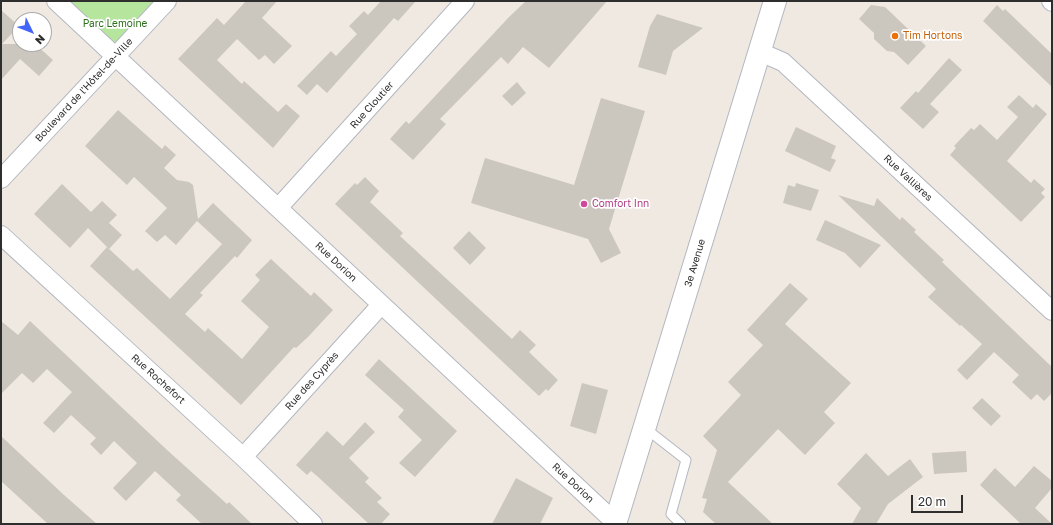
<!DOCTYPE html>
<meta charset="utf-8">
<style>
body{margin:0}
#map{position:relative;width:1053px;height:525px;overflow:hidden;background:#efe9e1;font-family:"Golos Text",sans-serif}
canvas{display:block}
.frame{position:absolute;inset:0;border:2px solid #2e2e2e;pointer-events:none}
.north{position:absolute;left:12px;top:12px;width:40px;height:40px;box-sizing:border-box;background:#fff;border:1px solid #ababab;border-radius:50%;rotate:133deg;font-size:11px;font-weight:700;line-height:16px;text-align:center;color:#2e2e2e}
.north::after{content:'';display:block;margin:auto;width:14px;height:18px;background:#4264fb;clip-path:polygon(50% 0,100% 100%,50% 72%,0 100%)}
.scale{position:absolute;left:911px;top:495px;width:52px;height:18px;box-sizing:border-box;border:2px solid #2e2e2e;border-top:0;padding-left:5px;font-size:12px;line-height:14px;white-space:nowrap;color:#2e2e2e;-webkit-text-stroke:3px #fff;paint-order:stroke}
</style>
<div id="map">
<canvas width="1053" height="525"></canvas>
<div class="frame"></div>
<div class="north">N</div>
<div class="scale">20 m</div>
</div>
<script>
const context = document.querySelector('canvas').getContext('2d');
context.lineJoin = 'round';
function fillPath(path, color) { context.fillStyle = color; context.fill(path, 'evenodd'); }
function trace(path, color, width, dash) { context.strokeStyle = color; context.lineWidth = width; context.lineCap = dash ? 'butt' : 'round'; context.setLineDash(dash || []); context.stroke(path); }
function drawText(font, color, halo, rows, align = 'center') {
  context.font = font + ' "Golos Text",sans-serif'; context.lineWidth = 3.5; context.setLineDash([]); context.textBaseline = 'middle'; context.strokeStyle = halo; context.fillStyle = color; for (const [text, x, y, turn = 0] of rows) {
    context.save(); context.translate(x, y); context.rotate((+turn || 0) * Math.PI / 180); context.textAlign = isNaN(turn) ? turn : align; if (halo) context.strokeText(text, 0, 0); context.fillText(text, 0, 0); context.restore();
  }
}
const green = new Path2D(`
 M56,1h111l-51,55z`);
const building = new Path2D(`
 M246,1h31l-15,17 30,28 -18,18 -9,-9 -6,5 -22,-21 -20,21 25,24 2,-3 34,31 8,-8 14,12 -27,32 -95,-89 39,-41 7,7z
 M381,1h35l-18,20 -4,-3 -67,75 -10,-9 -10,11 -10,-9 34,-35 5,5 21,-22 -8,-8 15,-15 4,4z
 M526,1h81l-58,67 -26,-21 -15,17 -7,-7 -61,62 6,5 -33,36 -23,-21 16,-18 3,3 100,-107z
 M871,5l14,2 41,39 -18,19 -14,-13 -7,-1 -13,-12v-6l-15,-14z
 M997,5l6,6 2,-2 47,45v33l-69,-66z
 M1,10l18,16 -17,18h33l18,16 -14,16 -19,-17 -19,21z
 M657,14l46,14 -30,23 -7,24 -28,-8 12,-41z
 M949,58l13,12 -32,34 9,8 -16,17 -23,-21 16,-17 2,2z
 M517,82l9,11 -14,13 -10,-10z
 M1019,95l14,13 3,-4 11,10 -40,47 24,22 3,-4 11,10 -4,4 4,4 -24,25 -71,-67 6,-7 -2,-2 17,-18 3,2 6,-6 17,16 21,-23 -11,-10z
 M601,98l44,13 -36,118 12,24 -20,10 -13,-24 -117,-36 14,-45 89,27z
 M118,110l44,39 3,-4 11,10 -12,13 13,12 12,2 4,3 5,34 15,-16 39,37 -15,18 -2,-2 -35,37 3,2 -18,19 20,18 3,-4 34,31 27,-32 -28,-26 19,-21 -5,-5 16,-16 40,37 3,-4 19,18 -25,27 -12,11 -2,-1 -53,58 -151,-139 17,-19 26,24 4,-3 33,31 52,-55 -25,-23 -21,24 -11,-10 -8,7 -12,-11 22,-23 -33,-31 -7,8 -42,-39z
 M796,127l40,19 -5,12 5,2 -6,12 -45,-21z
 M365,177l14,14 -9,11 33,31 -3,3 112,103 8,-9 16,15 -7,7 29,28 -10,11 -2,-2 -7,7 -204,-192 20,-21 2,2z
 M796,183l23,7 -8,21 -28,-8 5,-18 7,2z
 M62,184l29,28 11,-11 15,14 -8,8 13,12 -13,14 -21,-21 -18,20 -36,-34z
 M838,195l36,11 3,-8 23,22 2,-3 14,13 -2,2 30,28 -2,2 110,105v26l-8,8 -7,-7 -6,6 -19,-18 7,-7 -25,-23 -27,28 -10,-10 25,-26 -21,-19 -1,1 -32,-29 8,-8z
 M825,220l56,25 -21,23 -15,-15 -29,-13z
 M469,231l17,17 -16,17 -17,-17z
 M790,283l18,16 -23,25 66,59 -27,29 11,11 -30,32 -27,-26 -50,53 45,42h-57l-13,-12 4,-13 -5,-1 15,-48 -14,-14 38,-41 -13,-13 35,-37 -16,-15z
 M1,321l17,14 12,-14 136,128 61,55 2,-2 23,22h-50l-26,-24 5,-5 -26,-24 -29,30 -13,-13 24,-25 -23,-22 -13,14 -11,-11 6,-6 -25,-23 -17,18 -11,-10 29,-31 -25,-23 -14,14 -11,-10 -21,21z
 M379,359l78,72 -42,46 -16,-14 23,-23 -24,-23 6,-7 -39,-35z
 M582,383l26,7 -12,44 -26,-8z
 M982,398l19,18 -10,10 -19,-18z
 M365,422l10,10 -26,26 20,20 -4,4 17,16 -5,4 13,12 -9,10h-12l-52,-48 -6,-5 -4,4 -11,-10 31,-34 16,15z
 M1,436l63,59 33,29h-49l-47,-43z
 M966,451l1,21 -33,2 -2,-21z
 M866,453l22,23 22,-17 13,18 -35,27 -12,20h-24l9,-16 -24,-24z
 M1034,466l18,15v7l-17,20 17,16h-31l-41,-39 15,-17 20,19z
 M516,478l37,20 -13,26h-48z`);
const service = new Path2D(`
 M645,428l41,32 -15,54 10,10`);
const minor = new Path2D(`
 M56,1l561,523
 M1051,1l1,1
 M760,52l23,10 269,249
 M1,179l166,-178
 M278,208l187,-207
 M1,235l242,222 70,67
 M243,457l138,-152`);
const secondary = new Path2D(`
 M615,524l160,-523`);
const markers = [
 [895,36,4,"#e8710a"],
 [584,204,4,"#d1479c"]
];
const parkNames = [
 ["Parc Lemoine",115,24]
];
const foodNames = [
 ["Tim Hortons",903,36]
];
const streetNames = [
 ["Boulevard de l'Hôtel-de-Ville",84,90,-47],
 ["Rue Cloutier",372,105,-48],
 ["Rue Vallières",908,178,43],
 ["Rue Dorion",336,262,43],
 ["3e Avenue",695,263,-73],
 ["Rue Rochefort",158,379,42],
 ["Rue des Cyprès",312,381,-48],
 ["Rue Dorion",573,483,43]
];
const hotelNames = [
 ["Comfort Inn",592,204]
];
fillPath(green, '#b6e59e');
fillPath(building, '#cbc7bf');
trace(service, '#b4b7c1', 11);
trace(minor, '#b4b7c1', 20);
trace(secondary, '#b4b7c1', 24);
trace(service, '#fff', 9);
trace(minor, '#fff', 18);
trace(secondary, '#fff', 22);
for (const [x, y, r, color] of markers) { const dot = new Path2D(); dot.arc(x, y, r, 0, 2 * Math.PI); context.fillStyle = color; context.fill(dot); trace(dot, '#fff', 1.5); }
drawText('10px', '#2c6e1b', '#fff', parkNames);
drawText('10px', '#c56008', '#fff', foodNames, 'left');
drawText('10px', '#2e2e2e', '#fff', streetNames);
drawText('10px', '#b23c85', '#fff', hotelNames, 'left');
</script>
